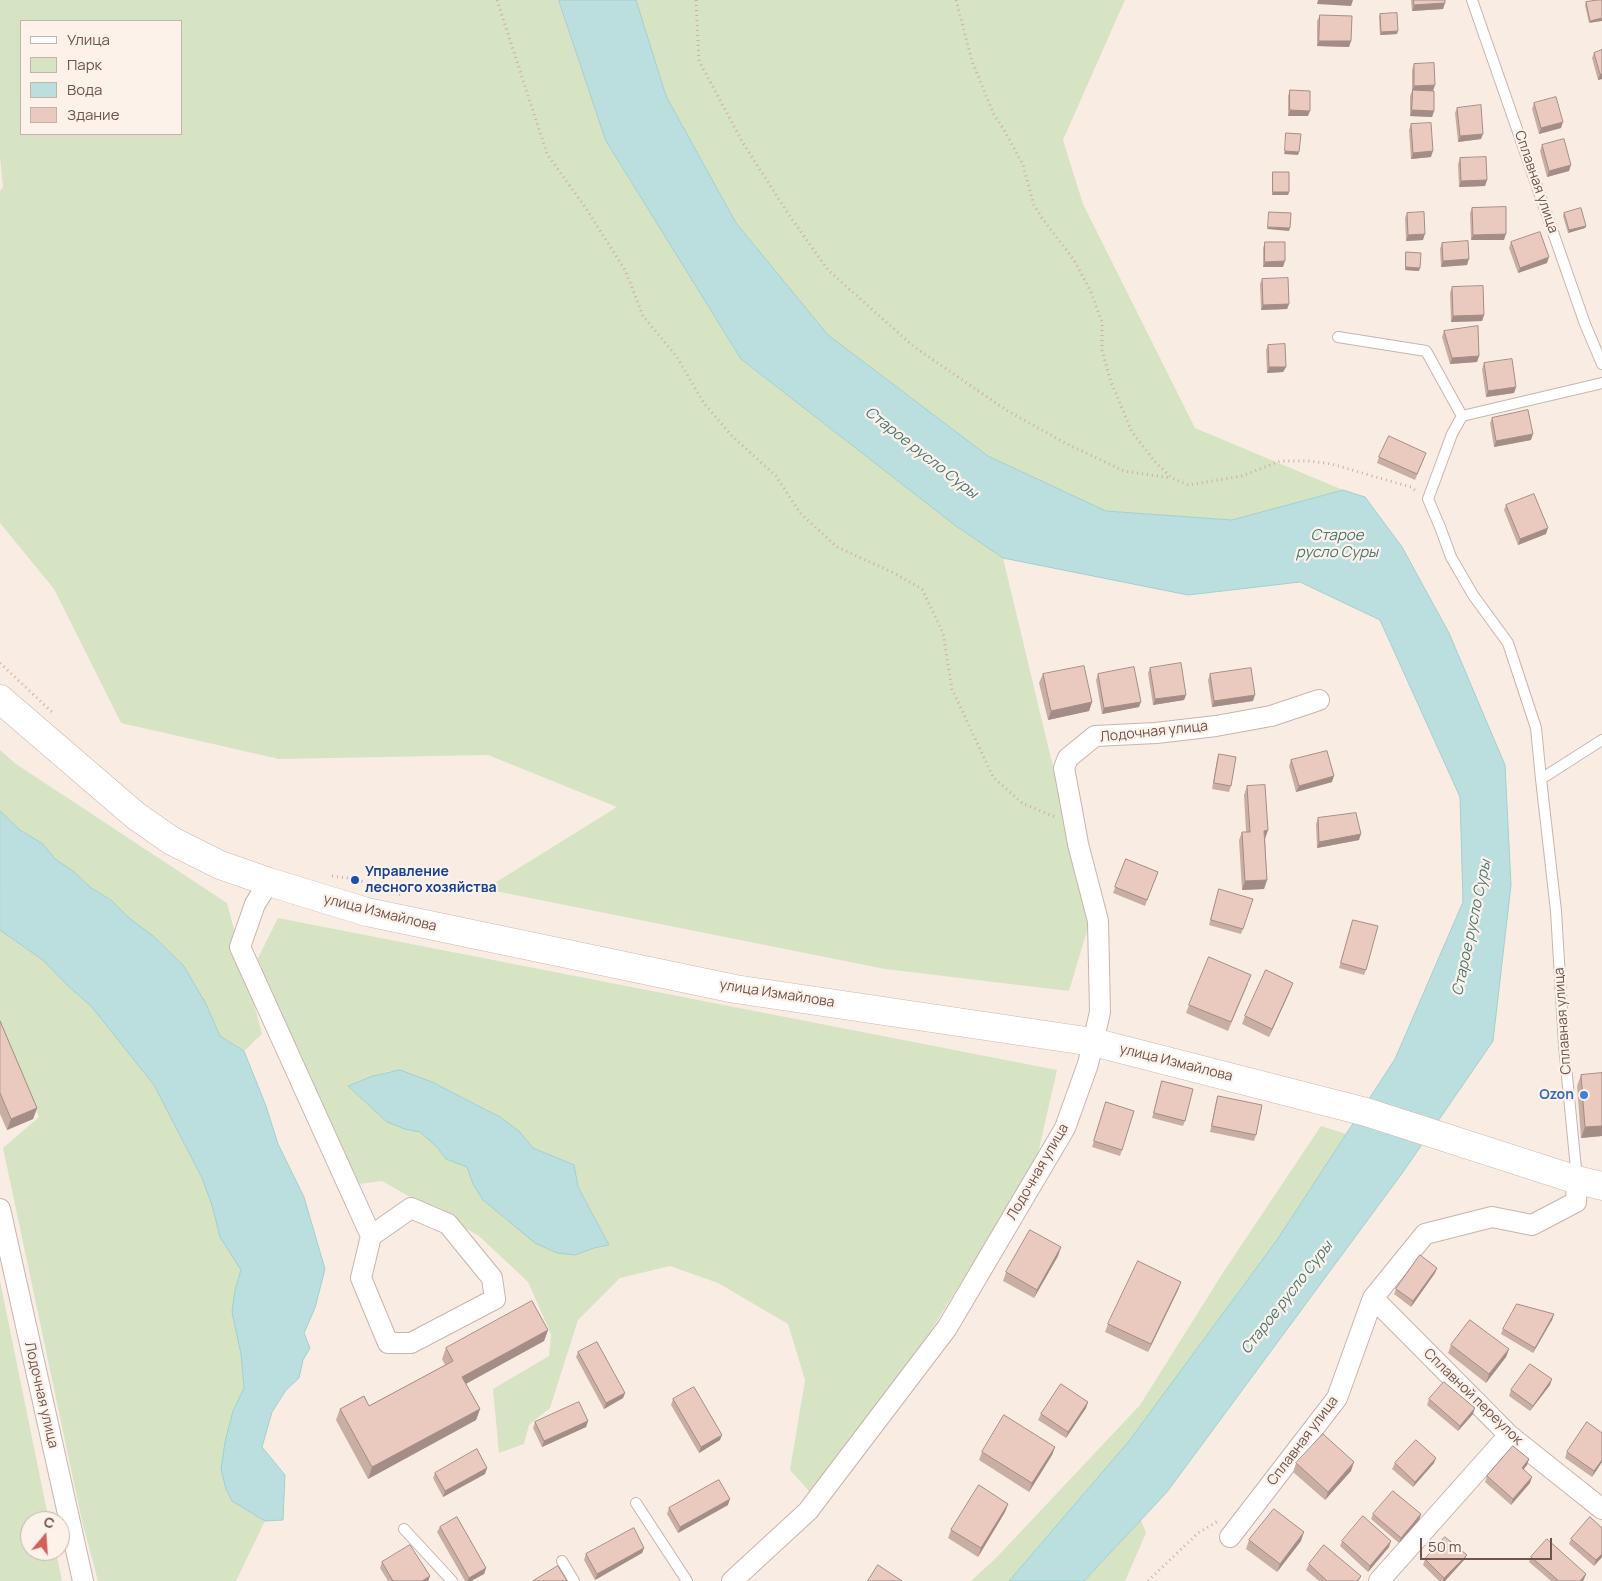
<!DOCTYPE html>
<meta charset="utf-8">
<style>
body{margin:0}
#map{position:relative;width:1602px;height:1581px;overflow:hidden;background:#f9ede3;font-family:Manrope,sans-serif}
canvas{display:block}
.legend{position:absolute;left:20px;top:20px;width:162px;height:115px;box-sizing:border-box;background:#fcf2e9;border:1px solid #c3b3ab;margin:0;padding:6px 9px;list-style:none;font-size:15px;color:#6d544d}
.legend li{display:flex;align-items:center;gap:10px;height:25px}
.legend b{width:25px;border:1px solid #c3b3ab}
.north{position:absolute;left:20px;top:1511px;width:50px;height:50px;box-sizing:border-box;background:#fcf2e9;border:1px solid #c3b3ab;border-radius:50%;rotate:18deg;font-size:14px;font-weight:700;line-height:20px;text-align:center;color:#6d544d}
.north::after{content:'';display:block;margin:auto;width:18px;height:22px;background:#d36158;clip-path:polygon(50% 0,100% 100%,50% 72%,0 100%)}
.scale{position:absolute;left:1420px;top:1538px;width:132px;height:22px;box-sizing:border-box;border:2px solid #6d544d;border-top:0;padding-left:6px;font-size:15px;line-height:18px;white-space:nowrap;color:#6d544d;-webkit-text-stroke:4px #fcf2e9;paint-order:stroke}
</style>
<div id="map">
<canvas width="1602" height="1581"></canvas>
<ul class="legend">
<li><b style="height:6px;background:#fff"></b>Улица</li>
<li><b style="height:14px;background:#d6e4c4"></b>Парк</li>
<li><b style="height:14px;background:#bbdfdf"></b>Вода</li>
<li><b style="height:14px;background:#eacabf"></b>Здание</li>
</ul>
<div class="north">С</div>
<div class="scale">50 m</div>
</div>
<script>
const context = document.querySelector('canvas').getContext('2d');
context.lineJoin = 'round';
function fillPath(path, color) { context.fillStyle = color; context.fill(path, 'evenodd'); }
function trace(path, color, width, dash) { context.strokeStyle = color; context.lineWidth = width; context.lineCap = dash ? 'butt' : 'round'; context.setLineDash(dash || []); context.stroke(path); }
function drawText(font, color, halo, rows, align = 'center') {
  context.font = font + ' Manrope,sans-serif'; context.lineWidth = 4.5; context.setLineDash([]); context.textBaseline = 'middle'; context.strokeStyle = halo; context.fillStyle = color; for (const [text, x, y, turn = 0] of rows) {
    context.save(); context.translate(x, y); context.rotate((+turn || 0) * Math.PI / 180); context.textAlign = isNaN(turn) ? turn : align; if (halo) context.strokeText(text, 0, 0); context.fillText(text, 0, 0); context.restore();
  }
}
const green = new Path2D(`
 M0,0h559l47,141 135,218 215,167 47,32 87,363 -21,70 -184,-22 -400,-80 132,-82 -129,-52 -209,4 -158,-36 -67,-134 -54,-66v-332l3,-4 -3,-30zM21,21h160v113h-160z
 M636,0h489l-62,140 20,64 112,224 148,62 -111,30 -126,-9 -118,-55 -160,-121 -92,-112 -70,-127z
 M0,750l16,14 211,139 35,131 -18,17 -24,-15 -15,-34 -22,-37 -31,-30 -23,-17 -18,-18 -21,-13 -17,-16 -18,-12 -12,-15 -23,-14 -20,-19z
 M278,918l779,152 -21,92 -112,180 -114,150 -20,-22 15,-90 -17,-56 -70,-41 -48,-17 -50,12 -42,42 -28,88 -21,17 -5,19 -25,9 -6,-64 56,-33 2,-22 -23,-52 -49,-46 -97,-55 -23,3 -103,-222zM389,1071l43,11 68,35 19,14 14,17 40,17 5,22 31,58 -15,3 -19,7 -61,-30 -11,-8 -30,-33 -5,-17 -22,-8 -9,-12 -17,-15 -15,-3 -32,-20 -25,-23z
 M0,930l44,31 23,24 24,21 63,79 48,93 39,93 -6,19 9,98 -11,23 18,102 14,8 -29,60h-138l-16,-60 -79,-373 36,-31 -39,-89z
 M1321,1126l25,8 -69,106 -148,201 -120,140h-38l25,-23 144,-153 84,-134z
 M0,1281l49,240h-19v30h26l6,30h-62z
 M1141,1520l5,13 -21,48h-41z`);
const water = new Path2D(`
 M559,0h77l30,96 70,127 92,112 160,121 118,55 126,9 111,-30 22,7 37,50 47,86 56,132 6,120 -18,156 -90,131 -236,320 -83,89h-75l120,-140 148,-201 118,-181 68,-157 -3,-105 -80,-177 -80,-38 -112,13 -185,-37 -47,-32 -215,-167 -135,-218z
 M0,811l20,19 23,14 12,15 18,12 17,16 21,13 18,18 23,17 31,30 22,37 15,34 24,15 22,55 12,38 26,53 21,72 -10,39 -11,25 6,15 -7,12 -4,18 -13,12 -14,22 -10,35 23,28 -2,45 -18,1 -33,-20 -6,-12 -5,-20 4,-27 8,-31 11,-23 -3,-34 -9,-42 3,-22 6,-20 -21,-33 -8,-32 -10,-27 -48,-93 -63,-79 -24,-21 -23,-24 -44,-31z
 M400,1070l32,12 68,35 19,14 14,17 41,17 4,22 31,58 -15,3 -19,7 -18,-2 -22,-10 -52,-43 -10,-16 -6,-17 -21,-8 -9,-12 -17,-15 -15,-3 -18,-7 -39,-36 25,-10z`);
const path = new Path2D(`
 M497,0l50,154 40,56 38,60 18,46 34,41 26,45 29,34 44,40 24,37 37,34 57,26 28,16 21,44 9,56 41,88 29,26 33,14
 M696,0l3,61 44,82 46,72 39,55 85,76 93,64 59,33 59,28 47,7
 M956,0l16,61 22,54 9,13 20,37 11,40 8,13 32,42 17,32 11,30v28l9,32 21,50 24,31 16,15 16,7 54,-9 38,-15h29l23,3 37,11 42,12 6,5
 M0,663l53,50
 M332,876l23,3 47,16
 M1148,1581l50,-48 20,-12`);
const service = new Path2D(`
 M1472,0l113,324 17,40
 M1338,337l88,14 36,65 140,-33
 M1462,416l-10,18 -24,65 12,28 11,30 22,38 35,48 28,85 5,51
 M1577,1179l-13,-134 -8,-134 -15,-132 61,-39
 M636,1503l51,78
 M404,1529l48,52
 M562,1561l12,20`);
const minor = new Path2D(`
 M269,882l-14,22 -15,43 131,289 -10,42 27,65h23l84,-44 -3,-21 -44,-54 -37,-16 -40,28
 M0,1209l83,372
 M1373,1298l136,137 93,74
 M1230,1537l107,-139 36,-100 52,-64 67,-17 40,8 44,-23 1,-22
 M732,1581l76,-70 139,-183 118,-200 23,-64 12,-52 -2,-91 -20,-77 -5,-28 -9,-48 4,-10 27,-22 61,-3 60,-7 55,-10 48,-16
 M1379,1581l130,-146`);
const secondary = new Path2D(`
 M0,699l136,117 36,25 48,24 49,17 98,30 368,77 358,53 273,70 211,68 25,6`);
const wall = new Path2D(`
 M1411,0h34l-2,9 -31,2z
 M1598,0l-9,23 -4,-18 1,-3z
 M1380,14l17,20 -17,1 -1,-18z
 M1320,15l31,26 -2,6 -32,-1v-25z
 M1594,53l8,26 -4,1 -6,-22z
 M1414,64l19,27 1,20 -2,6 -22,-1v-20l2,-5v-21z
 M1290,90l18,26h-20v-20z
 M1534,103l27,25 -22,6 -7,-25z
 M1457,108l24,31 -23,3 -3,-29z
 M1411,124l20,33 -20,2 -2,-29z
 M1542,145l27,26 -22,6 -7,-26z
 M1460,158l27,22 -2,6 -26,1 -1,-23z
 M1273,172l16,20 -1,3h-16v-20z
 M1472,208l32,32h-33l-1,-27z
 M1407,213l16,27 -17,1 -1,-23z
 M1564,213l22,13 -1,2 -17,5 -5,-17z
 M1265,242l18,25h-20v-19z
 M1511,242l36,21 -29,10 -9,-25z
 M1442,243l25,22 -26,2 -1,-18z
 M1406,252l13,19 -14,-1v-15z
 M1262,279l27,25 -2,5 -26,1 -1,-26z
 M1452,287l32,28 -2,6 -31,1 -1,-29z
 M1444,331l35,25 -2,6 -27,2 -8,-27z
 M1268,345l18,22 -3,5 -16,1 -1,-23z
 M1484,363l32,24 -2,6 -28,4 -4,-28z
 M1492,418l39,22 -37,7 -4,-24z
 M1379,457l45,2 -9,21 -38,-17z
 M1506,505l40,29 -28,11 -14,-35z
 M1150,668l36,27 -2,5 -31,5 -5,-32z
 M1043,674l49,28 -3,9 -41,9 -9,-37z
 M1098,674l41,33 -37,7 -6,-34z
 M1210,674l43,27 -41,6 -4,-27z
 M1219,754l12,32 -2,6 -17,-3 5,-29z
 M1291,760l41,22 -36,10 -7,-26z
 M1247,786l21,44 -3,8 2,42 -3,9 -22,1 -3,-50 3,-8h4l-2,-37z
 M1318,818l41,22 -42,8 -1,-24z
 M1126,859l32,13 -13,34 -32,-13z
 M1219,889l24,40 -2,5 -32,-9z
 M1353,920l13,50 -2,5 -25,-7z
 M1248,984l-20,47 -42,-18 3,-8z
 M1290,991l-21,46 -27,-13 3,-8z
 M0,1021l37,87 -4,11 -26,11 -7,-16z
 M1581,1075l21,61 -21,2 -4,-52z
 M1162,1081l23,40 -2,5 -31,-8z
 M1218,1096l38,39 -2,6 -44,-9 6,-30z
 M1104,1108l18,42 -2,6 -28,-9z
 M1061,1247l-3,9 -24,42 -31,-17 3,-9z
 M1437,1268l-2,5 -24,34 -17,-13 2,-5z
 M1181,1282l-3,8 -30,62 -43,-20 3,-8z
 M1554,1314l-2,6 -19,33 -32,-19 2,-5z
 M548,1330l-4,11 -78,43 14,25 -4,11 -108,59 -32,-59 4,-11 29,-3 76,-41 -3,-6 4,-11z
 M1451,1345l58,4 -3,8 -20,26 -38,-30z
 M578,1352l47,41 -2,5 -19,11 -28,-52z
 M1550,1385l-20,26 -21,-15 2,-6z
 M673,1399l47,41 -21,13 -28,-48z
 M1429,1399l44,15 -15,17 -31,-26z
 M1088,1402l-2,6 -20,30 -28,-18 3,-6z
 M588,1421l-2,6 -44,20 -9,-19 2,-6z
 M1055,1447l-3,8 -23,37 -50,-32 3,-8z
 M1567,1452l35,10 -10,15 -27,-19z
 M1529,1459l-2,6 -3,4 6,14 -19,22 -26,-23 2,-6z
 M1296,1463l55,8 -26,29 -32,-28z
 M1395,1463h39l-21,24 -21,-18z
 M487,1468l-2,6 -42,23 -10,-19 2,-5z
 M1008,1504l-3,8 -27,45 -30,-19 3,-8z
 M728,1505l-50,28 -11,-19 2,-6z
 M1373,1514h48l-2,6 -20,23 -28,-24z
 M440,1527l46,41 -2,6 -13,7h-6l-28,-49z
 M1571,1539l31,18 -8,9 -25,-22z
 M1249,1540l52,1 -24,31 -31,-23z
 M1342,1541l47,6 -21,25 -28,-26z
 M644,1548l-2,5 -47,27 -11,-20 2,-6z
 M1531,1557l55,17 -2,5 -1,2h-32l-22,-19z
 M1425,1559l39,1 -19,21h-6l-16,-16z
 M382,1562l48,14 -2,5h-40l-8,-13z
 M1309,1564l52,12 -2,5h-40l-13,-11z`);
const shadedWall = new Path2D(`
 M1318,0h35l-2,6 -34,-2z
 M1445,3l-2,6 -31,2 2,-6z
 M1602,18v3l-13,2 1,-2z
 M1398,31l-1,3 -17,1 1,-3z
 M1319,41h32l-2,6 -32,-1z
 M1600,74h2v5l-4,1z
 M1435,85l-2,6h-21l2,-5z
 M1290,110l20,1 -2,5h-20z
 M1412,110l22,1 -2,6 -22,-1z
 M1563,122l-2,6 -22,6 2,-6z
 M1483,134l-2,5 -23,3 2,-6z
 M1285,151l14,1 -1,3 -14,-1z
 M1433,151l-2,6 -20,2 2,-6z
 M1571,165l-2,6 -22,6 2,-6z
 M1487,180l-2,6 -26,1 2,-6z
 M1273,192h16l-1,3h-16z
 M1586,226l-1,2 -17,5 1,-3z
 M1268,227l22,1 -1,3 -22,-2z
 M1425,234l-2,6 -17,1 2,-6z
 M1506,234l-2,6h-33l2,-5z
 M1549,257l-2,6 -29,10 2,-5z
 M1469,259l-2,6 -26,2 2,-6z
 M1285,261l-2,6h-20l2,-5z
 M1406,267l14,1 -1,3 -14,-1z
 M1289,304l-2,5 -26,1 2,-5z
 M1484,315l-2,6 -31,1 2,-6z
 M1479,356l-2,6 -27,2 2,-6z
 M1269,367h17l-3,5 -16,1z
 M1516,387l-2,6 -28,4 2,-6z
 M1533,434l-2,6 -37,7 2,-6z
 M1548,528l-2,6 -28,11 2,-6z
 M1186,695l-2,5 -31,5 2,-6z
 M1255,695l-2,6 -41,6 2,-6z
 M1092,702l-3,9 -41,9 3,-9z
 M1141,702l-2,5 -37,7 2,-6z
 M1334,776l-2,6 -36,10 3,-6z
 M1268,830l-3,9 -1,-8z
 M1361,834l-2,6 -42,8 2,-6z
 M1267,880l-3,9 -22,1 3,-9z
 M1293,983l-3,8 -21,46 3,-8z
 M37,1108l-4,11 -26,11 4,-11z
 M1602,1126v10l-21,2 4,-11z
 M1061,1247l-3,9 -24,42 3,-8z
 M1437,1268l-2,5 -24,34 2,-6z
 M1181,1282l-3,8 -30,62 3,-8z
 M1554,1314l-2,6 -19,33 2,-5z
 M548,1330l-4,11 -86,47 4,-11z
 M1509,1349l-3,8 -20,26 3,-9z
 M1552,1379l-2,6 -20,26 3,-5z
 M625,1393l-2,5 -19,11 2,-6z
 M1088,1402l-2,6 -20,30 2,-6z
 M1475,1408l-2,6 -15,17 2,-5z
 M480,1409l-4,11 -108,59 4,-12z
 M588,1421l-2,6 -44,20 2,-6z
 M722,1435l-2,5 -21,13 2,-6z
 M1055,1447l-3,8 -23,37 3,-9z
 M1436,1458l-2,5 -21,24 2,-5z
 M1529,1459l-2,6 -7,8 2,-5z
 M1602,1460v2l-10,15 2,-6z
 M1354,1462l-3,9 -26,29 3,-8z
 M487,1468l-2,6 -42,23 2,-6z
 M1532,1477l-2,6 -19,22 2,-6z
 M730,1499l-2,6 -50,28 2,-6z
 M1008,1504l-3,8 -27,45 3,-9z
 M1421,1514l-2,6 -20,23 2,-5z
 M1304,1532l-3,9 -24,31 3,-8z
 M1391,1541l-2,6 -21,25 2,-6z
 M644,1548l-2,5 -47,27 2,-6z
 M1602,1554v3l-8,9 2,-6z
 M1467,1555l-3,5 -19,21h-2l1,-3z
 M486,1568l-2,6 -13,7h-4l2,-3z
 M1586,1574l-2,5 -1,2h-3z
 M430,1576l-2,5h-6z`);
const building = new Path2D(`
 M1414,0h31v3l-31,2z
 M1598,0h4v18l-12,3 -4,-19z
 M1397,13l1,18 -17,1 -1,-18z
 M1320,15l32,1 -1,25h-32z
 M1602,50v24h-2l-6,-21z
 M1434,63l1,22 -21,1v-22z
 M1290,90l20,1v20l-20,-1z
 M1413,90l21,1v20l-22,-1z
 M1556,97l7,25 -22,6 -7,-25z
 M1481,105l2,29 -23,2 -3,-28z
 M1431,123l2,28 -20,2 -2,-29z
 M1286,133l15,1 -2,18 -14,-1z
 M1564,139l7,26 -22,6 -7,-26z
 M1486,157l1,23 -26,1 -1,-23z
 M1273,172h16v20h-16z
 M1506,207v27l-33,1 -1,-27z
 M1581,208l5,18 -17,4 -5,-17z
 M1269,212l22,1 -1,15 -22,-1z
 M1424,212l1,22 -17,1 -1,-22z
 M1540,232l9,25 -29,11 -9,-26z
 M1468,241l1,18 -26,2 -1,-18z
 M1265,242h20v19l-20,1z
 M1406,252l15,1 -1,15 -14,-1z
 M1288,278l1,26 -26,1 -1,-26z
 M1483,286l1,29 -31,1 -1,-29z
 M1478,326l1,30 -27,2 -8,-27z
 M1285,344l1,23h-17l-1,-22z
 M1512,359l4,28 -28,4 -4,-28z
 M1528,410l5,24 -37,7 -4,-23z
 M1389,436l37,17 -9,21 -38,-17z
 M1534,494l14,34 -28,11 -14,-34z
 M1181,663l5,32 -31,4 -5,-31z
 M1084,666l8,36 -41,9 -8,-37z
 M1134,667l7,35 -37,6 -6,-34z
 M1251,668l4,27 -41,6 -4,-27z
 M1327,751l7,25 -35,10 -8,-26z
 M1219,754l17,3 -5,29 -17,-3z
 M1265,785l3,45 -4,1 3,49 -22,1 -3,-49h8l-3,-46z
 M1356,813l5,21 -42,8 -1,-24z
 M1126,859l32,13 -11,28 -32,-13z
 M1219,889l34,10 -10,30 -32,-9z
 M1353,920l25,6 -12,44 -25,-7z
 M1209,957l42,18 -20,47 -42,-17z
 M1266,970l27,13 -21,46 -27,-13z
 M0,1021l37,87 -26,11 -11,-26z
 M1602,1073v53l-17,1 -4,-52z
 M1162,1081l31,8 -8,32 -31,-8z
 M1218,1096l44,9 -6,30 -44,-9z
 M1106,1102l28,9 -12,39 -28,-9z
 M1030,1230l31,17 -24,43 -31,-18z
 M1420,1255l17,13 -24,33 -17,-12z
 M1138,1261l43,21 -30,62 -43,-20z
 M532,1301l16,29 -86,47 18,32 -108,58 -32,-58 24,-13 5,10 84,-45 -7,-13z
 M1517,1304l37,10 -19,34 -32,-19z
 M1470,1320l39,29 -20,25 -38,-29z
 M597,1342l28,51 -19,10 -28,-51z
 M1530,1364l22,15 -19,27 -22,-16z
 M1444,1382l31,26 -15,18 -31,-27z
 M1061,1384l27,18 -20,30 -27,-18z
 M694,1387l28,48 -21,12 -28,-48z
 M579,1402l9,19 -44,20 -9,-19z
 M1004,1415l51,32 -23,36 -50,-31z
 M1587,1422l15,11v27l-8,11 -27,-19z
 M1323,1434l31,28 -26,30 -32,-29z
 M1416,1440l20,18 -21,24 -20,-19z
 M1513,1446l16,13 -7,9 10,9 -19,22 -26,-23z
 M477,1449l10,19 -42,23 -10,-18z
 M719,1480l11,19 -50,28 -11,-19z
 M979,1485l29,19 -27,44 -30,-18z
 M1393,1491l28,23 -20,24 -28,-24z
 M1274,1509l30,23 -24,32 -31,-24z
 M1363,1516l28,25 -21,25 -28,-25z
 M457,1517l29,51 -17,10 -29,-51z
 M1590,1517l12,11v26l-6,6 -25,-21z
 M634,1528l10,20 -47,26 -11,-20z
 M1445,1537l22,18 -23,23 -19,-19z
 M1547,1539l39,35 -6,7h-21l-28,-24z
 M410,1545l20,31 -8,5h-29l-11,-19z
 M1324,1545l37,31 -4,5h-30l-18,-17z
 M878,1565l24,16h-34z
 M558,1566l9,15h-34z`);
const markers = [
 [355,880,5,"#1a4fb4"],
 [1584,1095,5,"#3f7fe0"]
];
const streetNames = [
 ["Сплавная улица",1536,182,71],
 ["Лодочная улица",1154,732,-6],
 ["улица Измайлова",380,913,14],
 ["улица Измайлова",777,994,9],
 ["Сплавная улица",1563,1021,-94],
 ["улица Измайлова",1176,1063,14],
 ["Лодочная улица",1038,1172,-60],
 ["Лодочная улица",41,1395,77],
 ["Сплавной переулок",1473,1397,44],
 ["Сплавная улица",1303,1441,-53]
];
const transitNames = [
 ["Управление",365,872],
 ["лесного хозяйства",365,888]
];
const shopNames = [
 ["Ozon",1574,1095]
];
const waterNames = [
 ["Старое русло Суры",921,453,38],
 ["Старое",1337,536],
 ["русло Суры",1337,553],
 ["Старое русло Суры",1472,928,-78],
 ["Старое русло Суры",1287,1298,-52]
];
fillPath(green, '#d6e4c4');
fillPath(water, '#bbdfdf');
trace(water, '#a2cfcf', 1);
trace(service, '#c8b4ac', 12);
trace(minor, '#c8b4ac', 22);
trace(secondary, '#cdb6ac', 29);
trace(path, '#ceada2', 3, [1, 4]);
trace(service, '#fff', 10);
trace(minor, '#fff', 20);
trace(secondary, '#fff', 28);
fillPath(wall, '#c9aea4');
fillPath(shadedWall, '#a48d86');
fillPath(building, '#eacabf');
trace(building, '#a48d86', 1);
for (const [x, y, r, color] of markers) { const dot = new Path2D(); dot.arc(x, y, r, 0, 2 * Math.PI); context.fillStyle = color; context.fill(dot); trace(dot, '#fcf2e9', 2); }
drawText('14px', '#6d544d', '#fcf2e9', streetNames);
drawText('bold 14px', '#164399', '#fcf2e9', transitNames, 'left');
drawText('bold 14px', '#366cbe', '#fcf2e9', shopNames, 'right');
drawText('italic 15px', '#477777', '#fcf2e9', waterNames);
</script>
